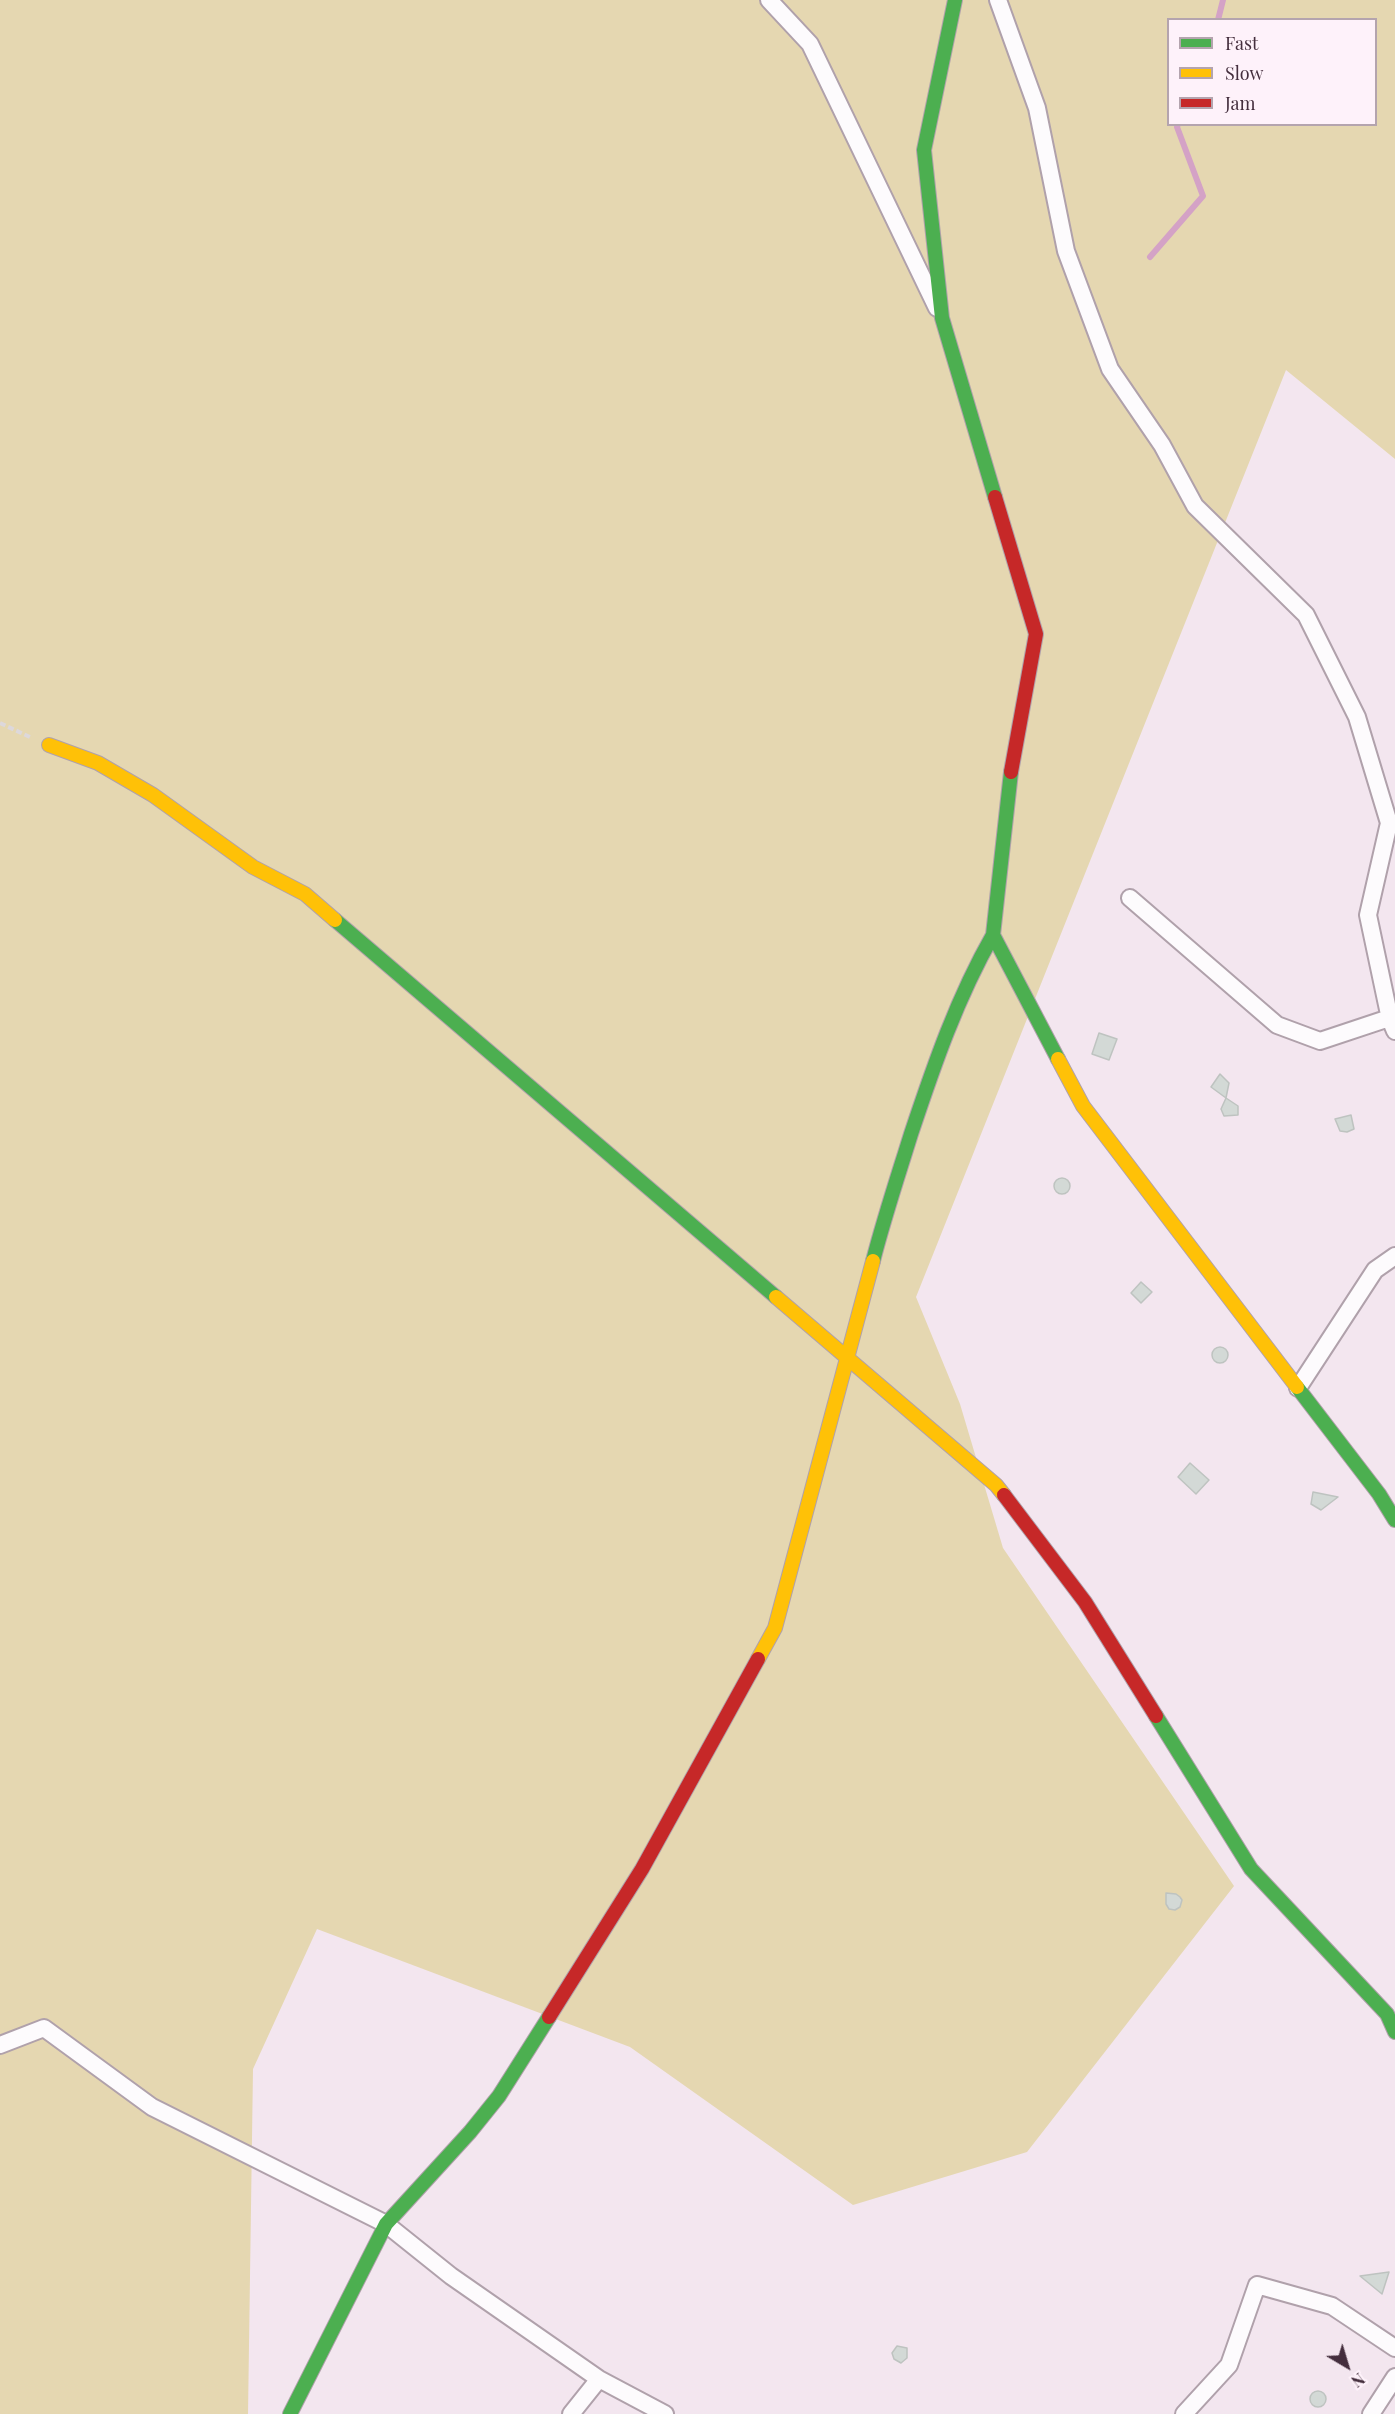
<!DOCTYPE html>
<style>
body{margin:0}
#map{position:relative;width:1395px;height:2414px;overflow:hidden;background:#f3e6ef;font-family:"Playfair Display",serif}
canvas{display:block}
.legend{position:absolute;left:1167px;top:18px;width:210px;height:108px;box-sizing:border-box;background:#fef2fa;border:2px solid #b4a4ae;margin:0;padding:8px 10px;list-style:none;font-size:18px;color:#442e3d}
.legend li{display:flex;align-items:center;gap:12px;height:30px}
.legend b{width:30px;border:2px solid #b4a4ae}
.north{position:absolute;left:1317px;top:2336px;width:60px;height:60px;-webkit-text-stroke:4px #fef2fa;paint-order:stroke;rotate:142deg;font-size:16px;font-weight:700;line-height:24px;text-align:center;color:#442e3d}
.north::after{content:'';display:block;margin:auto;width:21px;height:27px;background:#442e3d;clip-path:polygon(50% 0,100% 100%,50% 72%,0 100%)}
</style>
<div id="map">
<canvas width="1395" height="2414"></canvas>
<ul class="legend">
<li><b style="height:8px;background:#4caf50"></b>Fast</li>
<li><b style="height:8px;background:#ffc107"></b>Slow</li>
<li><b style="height:8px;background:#c62828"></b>Jam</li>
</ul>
<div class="north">N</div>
</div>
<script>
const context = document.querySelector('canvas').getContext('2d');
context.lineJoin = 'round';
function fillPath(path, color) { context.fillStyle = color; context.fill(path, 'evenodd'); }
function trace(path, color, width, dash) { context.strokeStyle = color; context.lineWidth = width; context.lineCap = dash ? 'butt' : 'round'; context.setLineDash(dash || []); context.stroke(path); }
const green = new Path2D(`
 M0,0h1395v459l-109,-89 -370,927 44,107 43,144 231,338 -207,266 -174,53 -223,-158 -313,-118 -64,140 -5,345h-248zM1168,20h208v104h-208z`);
const stream = new Path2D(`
 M1218,20l5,-20
 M1150,257l53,-61 -26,-69 1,-3`);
const building = new Path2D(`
 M1099,1033l18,6 -8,21 -17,-6z
 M1220,1074l9,9 -3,15 -15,-11z
 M1226,1098l12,8v9l-14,1 -3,-7z
 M1351,1115l3,14 -7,3 -7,-1 -5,-12z
 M1054 1186a8 8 0 1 1 16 0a8 8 0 1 1-16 0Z
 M1141,1282l11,10 -11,11 -10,-10z
 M1212 1355a8 8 0 1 1 16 0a8 8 0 1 1-16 0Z
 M1190,1463l19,17 -13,14 -18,-17z
 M1313,1492l25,5 -17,13 -10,-6z
 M1166,1893l10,1 4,3 2,3 -2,7 -5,3 -6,-1 -3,-5z
 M1389,2272l-7,22 -22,-18z
 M897,2346l10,2v10l-6,5 -7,-4 -2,-6z
 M1310 2399a8 8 0 1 1 16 0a8 8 0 1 1-16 0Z`);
const path = new Path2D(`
 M0,723l32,15`);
const street = new Path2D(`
 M769,0l41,44 127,264
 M998,0l39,108 29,143 44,118 52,76 33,61 111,109 51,102 32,106 -21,92 22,104 5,12
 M1130,898l147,127 43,16 75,-25
 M1298,1388l77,-118 20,-14
 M0,2045l44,-17 108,79 234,117 65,52 148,103 66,35
 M571,2414l28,-35
 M1184,2414l45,-49 28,-80 75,21 63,42
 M1371,2414l24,-37`);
const fast = new Path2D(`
 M955,0l-31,150 18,168 53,179
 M1011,772l-18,163 65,124
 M335,920l441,377
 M873,1261c11,-43 25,-85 38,-127 23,-69 46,-136 82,-199
 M1297,1387l82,107 16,26
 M1156,1716l95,153 136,145 8,18
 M290,2414l96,-190 84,-92 29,-36 50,-79`);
const slow = new Path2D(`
 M49,745l49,18 55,32 100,72 52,27 30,26
 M1058,1059l25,47 214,281
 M776,1297l220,188 8,10
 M758,1659l17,-31 98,-367`);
const jam = new Path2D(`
 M995,497l41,137 -25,138
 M1004,1495l81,107 71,114
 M549,2017l93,-148 116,-210`);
fillPath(green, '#e5d7b1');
trace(stream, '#d4a2c6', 6);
fillPath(building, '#d3d9d6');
trace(building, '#bec3c0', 1.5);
trace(street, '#b0a1ab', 20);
trace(fast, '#b0a1ab', 16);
trace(slow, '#b0a1ab', 16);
trace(jam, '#b0a1ab', 16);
trace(path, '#ddd8db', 4, [6, 3]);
trace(street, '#fdfbfd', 16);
trace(fast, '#4caf50', 14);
trace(slow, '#ffc107', 14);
trace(jam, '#c62828', 14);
</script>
